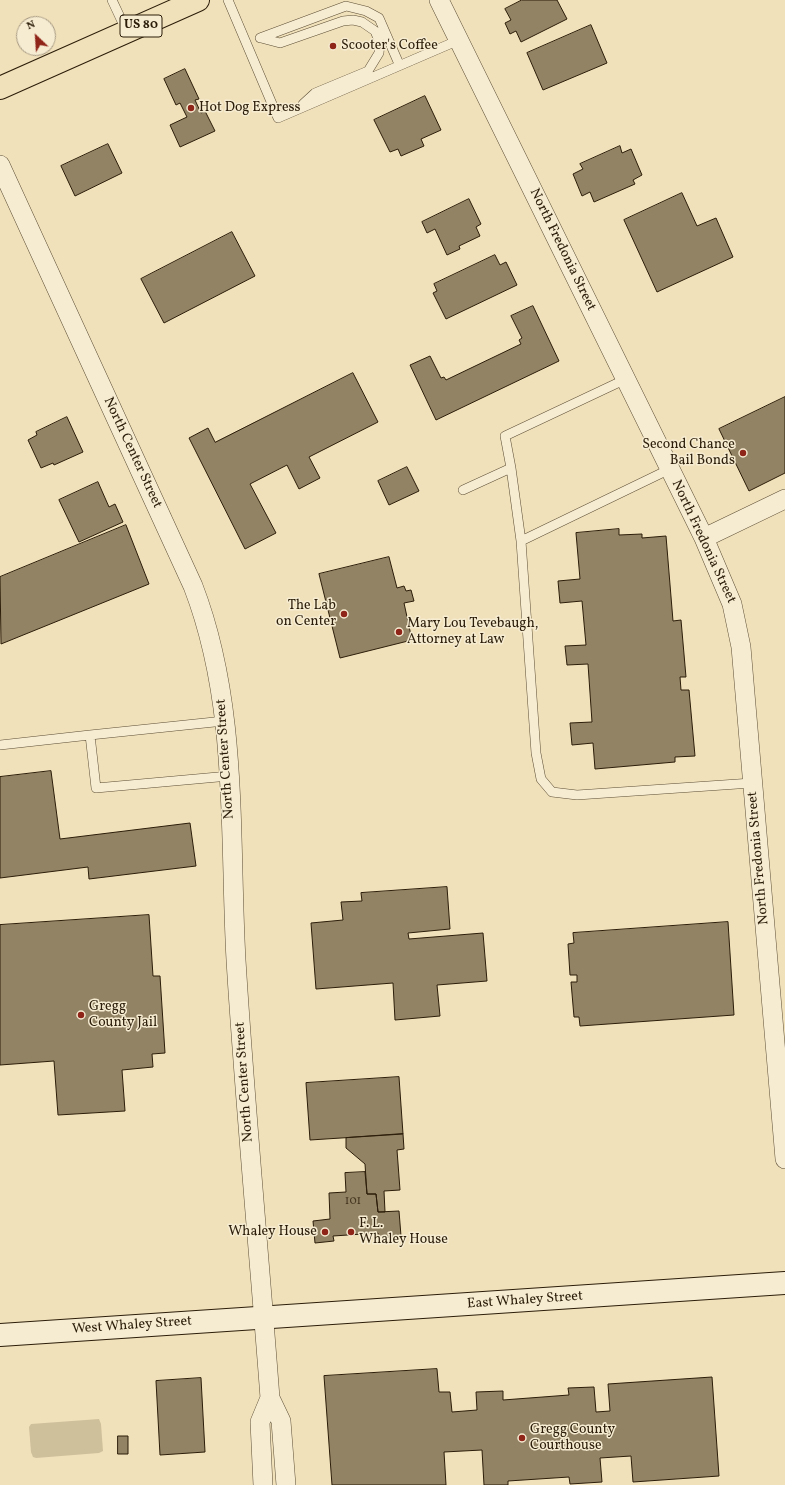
<!DOCTYPE html>
<style>
body{margin:0}
#map{position:relative;width:785px;height:1485px;overflow:hidden;background:#f1e1ba;font-family:Vollkorn,serif}
canvas{display:block}
.north{position:absolute;left:16px;top:16px;width:40px;height:40px;box-sizing:border-box;background:#f6ecd2;border:1px solid #a59982;border-radius:50%;rotate:335deg;font-size:11px;font-weight:700;line-height:16px;text-align:center;color:#2b1d09}
.north::after{content:'';display:block;margin:auto;width:14px;height:18px;background:#8f2418;clip-path:polygon(50% 0,100% 100%,50% 72%,0 100%)}
</style>
<div id="map">
<canvas width="785" height="1485"></canvas>
<div class="north">N</div>
</div>
<script>
const context = document.querySelector('canvas').getContext('2d');
context.lineJoin = 'round';
function fillPath(path, color) { context.fillStyle = color; context.fill(path, 'evenodd'); }
function trace(path, color, width, dash) { context.strokeStyle = color; context.lineWidth = width; context.lineCap = dash ? 'butt' : 'round'; context.setLineDash(dash || []); context.stroke(path); }
function drawText(font, color, halo, rows, align = 'center') {
  context.font = font + ' Vollkorn,serif'; context.lineWidth = 3; context.setLineDash([]); context.textBaseline = 'middle'; context.strokeStyle = halo; context.fillStyle = color; for (const [text, x, y, turn = 0] of rows) {
    context.save(); context.translate(x, y); context.rotate((+turn || 0) * Math.PI / 180); context.textAlign = isNaN(turn) ? turn : align; if (halo) context.strokeText(text, 0, 0); context.fillText(text, 0, 0); context.restore();
  }
}
const green = new Path2D(`
 M99,1419l2,5 2,27 -4,2 -63,5 -3,-1 -2,-5 -2,-25 2,-3z`);
const building = new Path2D(`
 M522,0h35l10,19 -46,23 -5,-11 -6,3 -5,-11 6,-3 -6,-11z
 M591,25l16,38 -64,27 -16,-37z
 M185,69l14,30 -4,1 6,13 4,-2 10,20 -35,16 -10,-22 17,-8 -7,-14 -4,2 -12,-26z
 M425,96l16,34 -20,9 3,7 -23,10 -3,-7 -8,3 -16,-32z
 M108,144l14,29 -47,23 -14,-30z
 M620,146l2,7 9,-4 11,26 -9,5 2,4 -41,18 -4,-10 -8,4 -9,-22 10,-5 -3,-5z
 M682,193l15,33 19,-8 17,39 -76,35 -33,-72z
 M469,199l12,25 -5,3 4,9 -21,10 1,3 -13,6 -12,-26 -8,4 -5,-11z
 M232,232l23,44 -91,47 -23,-44z
 M495,255l5,10 6,-3 11,23 -71,34 -13,-26 4,-2 -3,-7z
 M533,306l26,55 -123,59 -26,-55 20,-9 11,22 3,-1 2,3 75,-36 -2,-4 3,-2 -11,-22z
 M353,373l25,49 -69,35 11,21 -21,11 -12,-24 -37,19 26,49 -31,16 -56,-111 19,-10 7,14z
 M785,397v76l-36,18 -30,-62z
 M67,417l16,35 -29,13 -1,-2 -12,5 -13,-28 9,-5 -1,-3z
 M407,467l12,24 -30,14 -11,-24z
 M98,482l11,25 6,-3 8,18 -44,20 -20,-42z
 M126,525l23,59 -148,60 -1,-67z
 M619,529v6l23,-1v4l24,-2 7,85 8,-1 5,57h-6l1,13h8l6,66 -20,1v5l-80,7 -2,-26 -21,2 -2,-22 22,-1 -4,-58 -21,1 -2,-19 21,-1 -4,-44 -22,2 -2,-22 22,-2 -4,-46z
 M389,557l8,31 7,-2 2,5 5,-1 3,11 -10,2 8,37 -72,18 -21,-84z
 M51,771l9,68 130,-16 6,43 -107,13 -1,-12 -88,11v-101z
 M447,887l3,42 -42,4 1,6 74,-6 4,48 -50,4 3,31 -45,4 -2,-37 -77,6 -5,-66 32,-3 -2,-18 21,-1 -1,-8z
 M149,915l4,61h7l5,77 -13,1 1,13 -31,3 3,41 -67,4 -4,-54 -54,4v-140z
 M728,922l6,93 -154,11 -1,-9h-5l-3,-35h6v-7h-7l-2,-31 6,-1 -1,-10z
 M399,1077l4,57 -93,6 -4,-57z
 M403,1134l1,15 -7,1 3,40 -16,1 1,21h-7l-2,-18h-9l-2,-30 -19,-16v-10z
 M365,1172l2,22h9l2,18 21,-1 2,25 -23,2v-5l-45,3 1,5 -19,2 -2,-22 17,-2 -1,-26 17,-1 -1,-19z
 M437,1369l2,23h11l2,20 25,-2 -1,-18 27,-1v9l66,-5 -1,-7 26,-1 2,25 14,-1 -2,-27 104,-7 7,99 -86,6 -2,-26 -31,2 2,24 -32,2 -1,-7 -61,4v4h-24l-2,-35 -38,2 2,33h-114l-8,-109z
 M201,1378l4,74 -45,3 -4,-74z
 M118,1436h10v18h-10z`);
const lane = new Path2D(`
 M112,0l15,32
 M228,0l50,118 181,-78
 M260,38l86,-32 20,5 13,7 20,46
 M261,38l19,5 63,-22 10,-1 9,2 13,9 5,12 -1,10 -11,18 -53,22 -12,11
 M511,468l10,73
 M670,469l-149,72 15,212 5,26 11,13 25,3 175,-12
 M463,490l48,-22 -6,-32 121,-57
 M224,721l-134,14 6,53 133,-12
 M0,745l90,-10`);
const street = new Path2D(`
 M439,0l265,538 28,66 9,43 44,512
 M0,165l193,421c46,119 36,249 43,374 9,146 23,292 34,438l11,23 5,64
 M704,538l81,-39
 M263,1485l-3,-63 10,-24`);
const secondary = new Path2D(`
 M0,1335l785,-52`);
const primary = new Path2D(`
 M0,88l198,-88`);
const markers = [
 [333,46,4,"#8f2418"],
 [191,108,4,"#8f2418"],
 [743,453,4,"#8f2418"],
 [344,614,4,"#8f2418"],
 [399,632,4,"#8f2418"],
 [81,1015,4,"#8f2418"],
 [325,1232,4,"#8f2418"],
 [351,1232,4,"#8f2418"],
 [522,1438,4,"#8f2418"]
];
const numberNames = [
 ["101",353,1202]
];
const shields = [
 [141,26,42]
];
const shieldNames = [
 ["US 80",141,26]
];
const poiNames = [
 ["Scooter's Coffee",341,46],
 ["Hot Dog Express",199,108],
 ["Second Chance",735,445,"right"],
 ["Bail Bonds",735,461,"right"],
 ["The Lab",336,606,"right"],
 ["on Center",336,622,"right"],
 ["Mary Lou Tevebaugh,",407,624],
 ["Attorney at Law",407,640],
 ["Gregg",89,1007],
 ["County Jail",89,1023],
 ["F. L.",359,1224],
 ["Whaley House",359,1240],
 ["Whaley House",317,1232,"right"],
 ["Gregg County",530,1430],
 ["Courthouse",530,1446]
];
const streetNames = [
 ["North Fredonia Street",562,250,64],
 ["North Center Street",132,453,65],
 ["North Fredonia Street",703,542,65],
 ["North Center Street",226,759,-94],
 ["North Fredonia Street",759,858,-95],
 ["North Center Street",245,1082,-94],
 ["East Whaley Street",525,1301,-4],
 ["West Whaley Street",132,1326,-4]
];
fillPath(green, '#cfc09c');
fillPath(building, '#928365');
trace(building, '#2b1d09', 1);
trace(lane, '#5c4e35', 10);
trace(street, '#5c4e35', 20);
trace(secondary, '#2b1d09', 24);
trace(primary, '#2b1d09', 24);
trace(lane, '#f6ecd2', 9);
trace(street, '#f6ecd2', 19);
trace(secondary, '#f6ecd2', 22);
trace(primary, '#f1e1ba', 22);
for (const [x, y, r, color] of markers) { const dot = new Path2D(); dot.arc(x, y, r, 0, 2 * Math.PI); context.fillStyle = color; context.fill(dot); trace(dot, '#f6ecd2', 1.5); }
drawText('12px', '#453620', null, numberNames);
for (const [x, y, w] of shields) { const box = new Path2D(); box.roundRect(x - w / 2, y - 11, w, 22, 3); context.fillStyle = '#f6ecd2'; context.fill(box); trace(box, '#2b1d09', 1); }
drawText('bold 13px', '#2b1d09', null, shieldNames);
drawText('14px', '#2b1d09', '#f6ecd2', poiNames, 'left');
drawText('14px', '#2b1d09', '#f6ecd2', streetNames);
</script>
